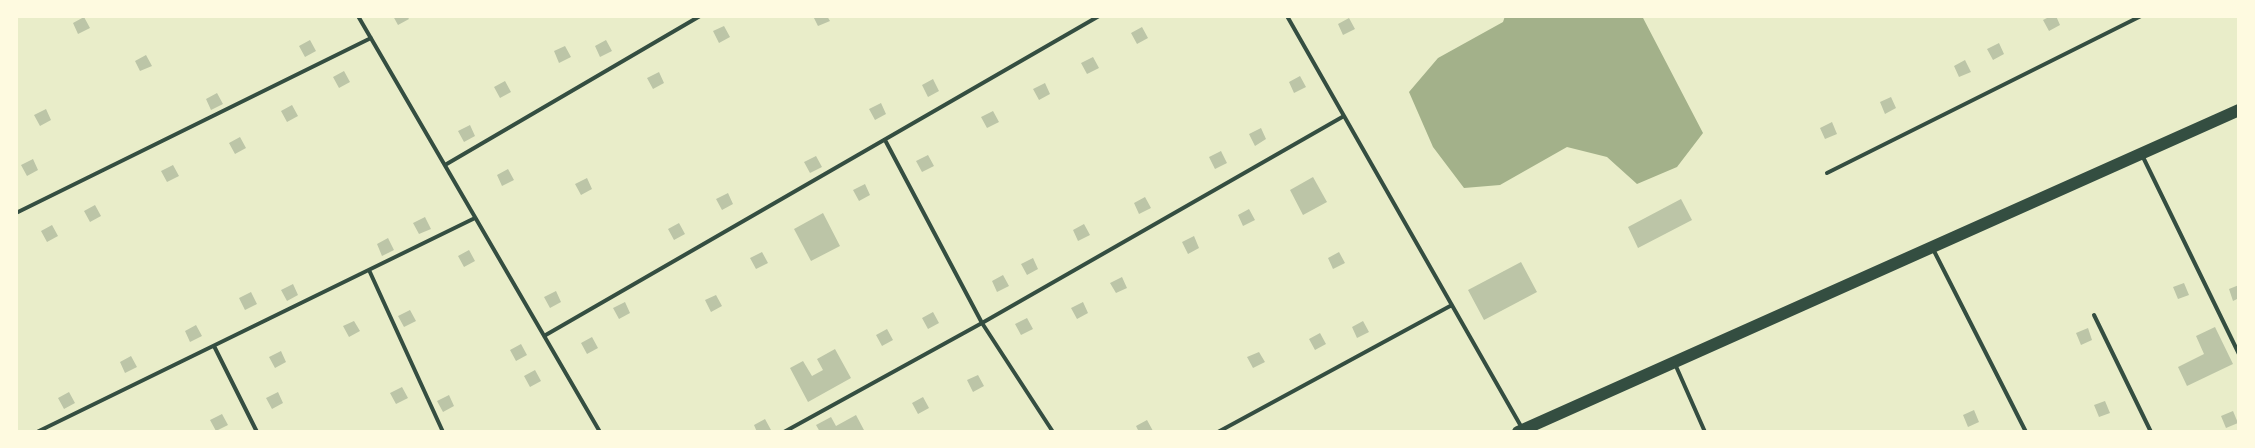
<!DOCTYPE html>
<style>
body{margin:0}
#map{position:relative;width:2255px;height:448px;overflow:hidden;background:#e9edc9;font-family:"Noto Serif",serif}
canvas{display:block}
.frame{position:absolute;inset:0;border:18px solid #fefae0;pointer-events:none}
</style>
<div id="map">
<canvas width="2255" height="448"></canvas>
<div class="frame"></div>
</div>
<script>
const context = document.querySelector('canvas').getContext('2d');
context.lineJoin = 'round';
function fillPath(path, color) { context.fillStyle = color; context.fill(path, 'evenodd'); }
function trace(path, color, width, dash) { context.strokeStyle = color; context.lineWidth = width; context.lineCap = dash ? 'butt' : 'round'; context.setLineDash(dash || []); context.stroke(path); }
const water = new Path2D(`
 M1505,16h137l61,117 -26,34 -40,17 -30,-27 -40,-10 -67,38 -36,3 -31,-41 -24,-55 29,-34 65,-36z`);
const building = new Path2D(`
 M393,16h14l2,3 -11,6z
 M813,16h14l3,5 -12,5z
 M2051,16h5l4,9 -11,6 -6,-11z
 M84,17l6,11 -12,6 -5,-11z
 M1349,18l6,11 -12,6 -5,-11z
 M724,26l6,11 -11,6 -6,-12z
 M1142,27l6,11 -11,6 -6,-11z
 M310,40l6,11 -11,6 -6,-11z
 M606,40l6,11 -12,6 -5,-11z
 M1999,43l5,11 -11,6 -6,-11z
 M565,46l6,11 -12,6 -5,-12z
 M146,55l6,11 -12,5 -5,-10z
 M1093,57l6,11 -12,6 -6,-11z
 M1965,60l6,12 -12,5 -5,-11z
 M344,71l6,11 -11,6 -6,-11z
 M659,72l5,11 -11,6 -6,-11z
 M1300,76l6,11 -12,6 -5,-11z
 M933,79l6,12 -11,6 -6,-12z
 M505,81l6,11 -11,6 -6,-11z
 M1045,83l5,11 -11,6 -6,-11z
 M217,93l6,11 -12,6 -5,-11z
 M1891,97l5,11 -11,6 -5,-12z
 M881,103l5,11 -11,6 -6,-11z
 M292,105l6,11 -11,6 -6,-11z
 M46,109l5,11 -11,6 -6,-11z
 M993,111l6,11 -12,6 -6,-11z
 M1832,122l5,12 -12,5 -5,-11z
 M470,125l5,11 -11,6 -6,-11z
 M1261,128l5,11 -11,7 -6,-12z
 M240,137l6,11 -11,6 -6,-11z
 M1221,151l6,12 -12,6 -6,-12z
 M928,155l6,11 -12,6 -6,-11z
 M816,156l6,11 -12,6 -6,-11z
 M33,159l5,11 -11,6 -6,-11z
 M173,165l6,11 -12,6 -6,-11z
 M508,169l6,11 -12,6 -5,-11z
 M1313,177l14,25 -24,13 -13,-25z
 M587,178l5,11 -11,6 -6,-11z
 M865,184l5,11 -11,6 -6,-11z
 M728,193l5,11 -11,6 -6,-11z
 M1145,197l6,11 -12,6 -5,-11z
 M1681,199l11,21 -54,28 -10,-21z
 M95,205l6,11 -11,6 -6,-11z
 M1249,209l6,11 -12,6 -5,-11z
 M823,213l17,33 -29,15 -17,-32z
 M425,217l6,12 -12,5 -6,-11z
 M679,223l6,11 -11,6 -6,-11z
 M1084,224l6,11 -12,6 -5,-11z
 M52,225l6,11 -11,6 -6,-11z
 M1194,236l5,12 -11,6 -6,-12z
 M388,238l6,12 -12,6 -5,-12z
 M469,250l6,11 -11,6 -6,-11z
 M762,252l6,11 -12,6 -6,-11z
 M1339,252l6,11 -12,6 -5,-11z
 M1033,258l5,11 -11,6 -6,-11z
 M1521,262l16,30 -53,28 -16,-30z
 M1003,275l6,11 -12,6 -5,-11z
 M1122,277l5,11 -11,5 -6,-10z
 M2184,283l5,12 -11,4 -5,-12z
 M293,284l5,11 -11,6 -6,-11z
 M2239,285v13l-6,3 -4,-12z
 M556,291l5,11 -11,6 -6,-11z
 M251,292l6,12 -12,6 -6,-12z
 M716,295l6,11 -11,6 -6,-12z
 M625,302l5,11 -11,6 -6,-11z
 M1083,302l5,11 -11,6 -6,-11z
 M410,310l6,11 -12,6 -6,-11z
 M933,312l6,11 -11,6 -6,-11z
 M1027,318l6,11 -12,6 -6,-11z
 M354,321l6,10 -11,6 -6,-11z
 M1363,321l6,11 -12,6 -5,-11z
 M196,325l6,11 -12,6 -5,-11z
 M2215,327l18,37 -46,22 -9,-19 26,-13 -8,-18z
 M2088,328l4,12 -11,5 -5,-12z
 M887,329l6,11 -11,6 -6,-11z
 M1320,333l6,11 -11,6 -6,-11z
 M592,337l6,11 -11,6 -6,-11z
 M521,344l6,11 -11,6 -6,-11z
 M835,349l16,29 -43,24 -18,-34 13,-7 9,15 11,-6 -6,-11z
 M281,351l5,11 -11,6 -6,-11z
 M1259,352l6,10 -12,6 -6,-11z
 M131,356l6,11 -12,6 -5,-11z
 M535,370l6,11 -11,6 -6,-11z
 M978,375l6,11 -11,6 -6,-12z
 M402,387l6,11 -12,6 -6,-11z
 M69,392l6,11 -11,6 -6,-11z
 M278,392l5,11 -11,6 -6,-11z
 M449,395l5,11 -11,6 -6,-11z
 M923,397l6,11 -11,6 -6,-11z
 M2105,401l5,12 -11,4 -5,-12z
 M1974,410l5,12 -11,5 -5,-12z
 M2233,411l5,12 -12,5 -5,-12z
 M222,414l6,11 -12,6 -6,-11z
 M856,415l9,17h-45l-4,-7 15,-8 5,9z
 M765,419l6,11 -14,2 -3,-7z
 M1147,420l6,11 -14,1 -3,-6z`);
const service = new Path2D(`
 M358,16l242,416
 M1287,16l235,412
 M885,140l97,183 71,109
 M2142,155l97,199
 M445,165l255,-149
 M1827,173l314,-157
 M16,213l355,-175
 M1933,249l93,183
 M369,270l74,162
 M2094,315l57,117
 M544,336l555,-320
 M214,346l43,86
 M1675,364l30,68
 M37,432l438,-214
 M784,432l198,-109 362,-207
 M1218,432l234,-127`);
const primary = new Path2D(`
 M1518,432l721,-322`);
fillPath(water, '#a3b18a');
fillPath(building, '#bcc5a7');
trace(service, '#344e41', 4);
trace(primary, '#344e41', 12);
</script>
